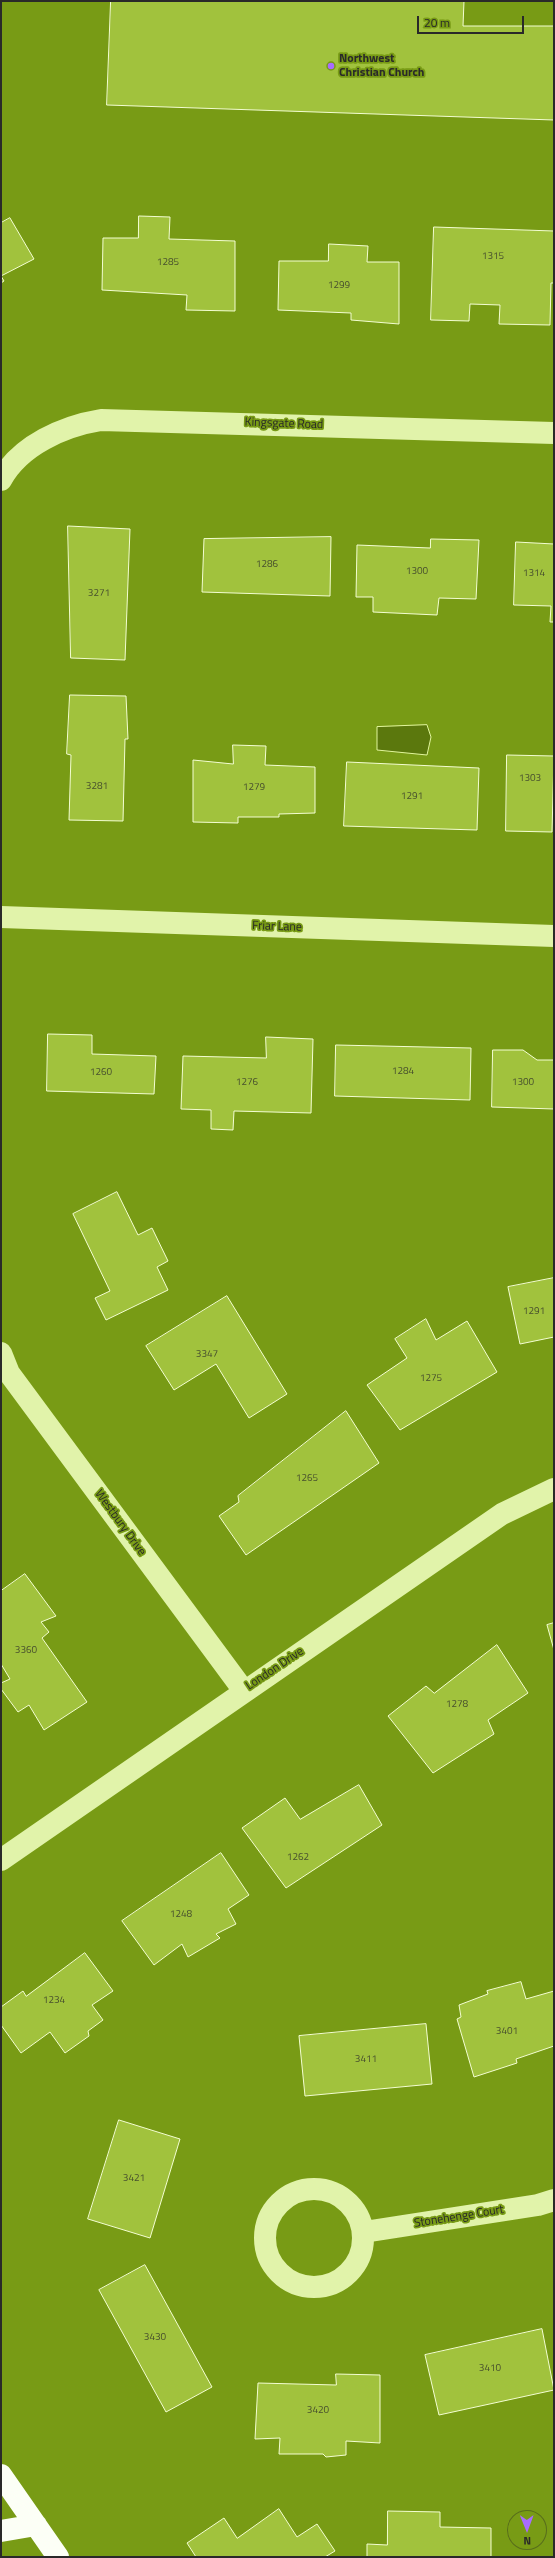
<!DOCTYPE html>
<style>
body{margin:0}
#map{position:relative;width:555px;height:2558px;overflow:hidden;background:#789b15;font-family:"Titillium Web",sans-serif}
canvas{display:block}
.frame{position:absolute;inset:0;border:2px solid #292929;pointer-events:none}
.north{position:absolute;left:507px;top:2510px;width:40px;height:40px;box-sizing:border-box;background:#789b15;border:1px solid #586d1d;border-radius:50%;rotate:179deg;font-size:11px;font-weight:700;line-height:16px;text-align:center;color:#292929}
.north::after{content:'';display:block;margin:auto;width:14px;height:18px;background:#a86cff;clip-path:polygon(50% 0,100% 100%,50% 72%,0 100%)}
.scale{position:absolute;left:417px;top:16px;width:107px;height:18px;box-sizing:border-box;border:2px solid #292929;border-top:0;padding-left:5px;font-size:12px;line-height:14px;white-space:nowrap;color:#292929;-webkit-text-stroke:3px #789b15;paint-order:stroke}
</style>
<div id="map">
<canvas width="555" height="2558"></canvas>
<div class="frame"></div>
<div class="north">N</div>
<div class="scale">20 m</div>
</div>
<script>
const context = document.querySelector('canvas').getContext('2d');
context.lineJoin = 'round';
function fillPath(path, color) { context.fillStyle = color; context.fill(path, 'evenodd'); }
function trace(path, color, width, dash) { context.strokeStyle = color; context.lineWidth = width; context.lineCap = dash ? 'butt' : 'round'; context.setLineDash(dash || []); context.stroke(path); }
function drawText(font, color, halo, rows, align = 'center') {
  context.font = font + ' "Titillium Web",sans-serif'; context.lineWidth = 3.5; context.setLineDash([]); context.textBaseline = 'middle'; context.strokeStyle = halo; context.fillStyle = color; for (const [text, x, y, turn = 0] of rows) {
    context.save(); context.translate(x, y); context.rotate((+turn || 0) * Math.PI / 180); context.textAlign = isNaN(turn) ? turn : align; if (halo) context.strokeText(text, 0, 0); context.fillText(text, 0, 0); context.restore();
  }
}
const water = new Path2D(`
 M427,725l4,12 -4,18 -50,-5v-23z`);
const building = new Path2D(`
 M111,1h353l-1,25h91v94l-447,-15z
 M139,216l31,1 -1,22 66,2v70l-49,-1 1,-15 -85,-5 1,-52h35z
 M10,218l24,41 -33,17 3,5 -3,2v-60z
 M434,227l120,4v52h-3l-1,42 -51,-1 1,-19 -30,-1 -1,17 -38,-1z
 M329,244l39,2 -1,16h32v62l-48,-4v-7l-73,-3 1,-49h49z
 M68,526l62,3 -5,131 -54,-2z
 M331,537l-1,59 -128,-4 2,-53z
 M431,539l48,1 -3,59 -37,-1 -2,17 -64,-3v-15h-17l1,-52 73,3z
 M516,542l38,2v78h-4l1,-16 -37,-1z
 M70,695l56,1 2,43h-3l-2,82 -54,-1 2,-65 -4,-1z
 M233,745l33,1 -1,19 50,2v46l-36,1v3h-41v6l-45,-1v-62l40,4z
 M507,755l47,1 -2,76 -46,-1z
 M347,762l132,6 -2,62 -133,-4z
 M48,1034l44,1v19l64,2 -2,38 -107,-3z
 M266,1037l47,2 -2,74 -77,-2 -1,19 -22,-1v-19l-30,-1 2,-53 83,2z
 M336,1045l135,3 -1,52 -135,-4z
 M493,1050h30l14,10h17v49l-62,-2z
 M117,1192l21,43 14,-7 16,33 -11,6 11,23 -62,30 -11,-22 15,-7 -37,-77z
 M554,1278v59l-34,7 -12,-57z
 M227,1296l60,98 -38,24 -33,-54 -42,26 -28,-44z
 M426,1319l10,21 31,-19 30,51 -97,58 -33,-45 40,-27 -12,-19z
 M346,1411l33,52 -133,92 -27,-39 20,-14 -1,-6z
 M25,1574l31,42 -15,6 8,10 -7,6 45,64 -43,28 -15,-25 -11,7 -17,-23v-6l9,-4 -9,-15v-73z
 M554,1623v27l-7,-25z
 M497,1645l31,48 -40,27 6,14 -61,39 -45,-57 38,-30 8,7z
 M359,1785l23,40 -96,63 -44,-60 43,-30 15,21z
 M221,1853l28,42 -21,14 8,15 -20,10 4,4 -32,19 -6,-13 -28,21 -32,-44z
 M85,1953l28,38 -21,14 11,15 -15,11 1,5 -24,17 -15,-21 -29,21 -20,-28v-18l22,-16 3,5z
 M521,1982l5,17 28,-8v55l-38,13 1,4 -43,14 -17,-58 4,-2 -2,-12 29,-11 -1,-3z
 M426,2024l6,60 -127,12 -6,-60z
 M119,2120l61,19 -30,99 -62,-19z
 M145,2265l67,122 -46,25 -67,-122z
 M542,2329l12,61 -115,25 -14,-60z
 M336,2374l44,1v68l-34,-2v14l-20,2 -3,-3h-44l1,-16 -25,1 3,-56 78,2z
 M279,2509l18,28 20,-13 18,27 -10,6h-129l-9,-14 37,-25 13,20z
 M388,2511l52,1v15l51,1v29h-124v-13l20,1z`);
const minor = new Path2D(`
 M1,480c19,-35 63,-54 100,-60l453,13
 M1,917l553,19
 M1,1353l8,20 235,318
 M1,1860l501,-346 52,-25
 M265 2238a49 49 0 1 1 98 0a49 49 0 1 1-98 0Z
 M364,2232l174,-27 16,-5`);
const major = new Path2D(`
 M1,2475l57,82
 M1,2531l35,-6`);
const markers = [
 [331,66,4,"#a86cff"]
];
const numberNames = [
 ["1315",493,257],
 ["1285",168,263],
 ["1299",339,286],
 ["1286",267,565],
 ["1300",417,572],
 ["1314",534,574],
 ["3271",99,594],
 ["1303",530,779],
 ["3281",97,787],
 ["1279",254,788],
 ["1291",412,797],
 ["1284",403,1072],
 ["1260",101,1073],
 ["1276",247,1083],
 ["1300",523,1083],
 ["1291",534,1312],
 ["3347",207,1355],
 ["1275",431,1379],
 ["1265",307,1479],
 ["3360",26,1651],
 ["1278",457,1705],
 ["1262",298,1858],
 ["1248",181,1915],
 ["1234",54,2001],
 ["3401",507,2032],
 ["3411",366,2060],
 ["3421",134,2179],
 ["3430",155,2338],
 ["3410",490,2369],
 ["3420",318,2411]
];
const poiNames = [
 ["Northwest",339,59],
 ["Christian Church",339,73]
];
const streetNames = [
 ["Kingsgate Road",284,424,2],
 ["Friar Lane",277,927,2],
 ["Westbury Drive",120,1523,54],
 ["London Drive",275,1669,-34],
 ["Stonehenge Court",459,2217,-9]
];
fillPath(water, '#5b780d');
trace(water, '#e1f59d', 1);
fillPath(building, '#a1c23d');
trace(building, '#f3fdd2', 1);
trace(minor, '#e1f3aa', 22);
trace(major, '#fcfff6', 22);
for (const [x, y, r, color] of markers) { const dot = new Path2D(); dot.arc(x, y, r, 0, 2 * Math.PI); context.fillStyle = color; context.fill(dot); trace(dot, '#789b15', 1.5); }
drawText('10px', '#474f2e', null, numberNames);
drawText('bold 12px', '#292929', '#789b15', poiNames, 'left');
drawText('12px', '#292929', '#789b15', streetNames);
</script>
